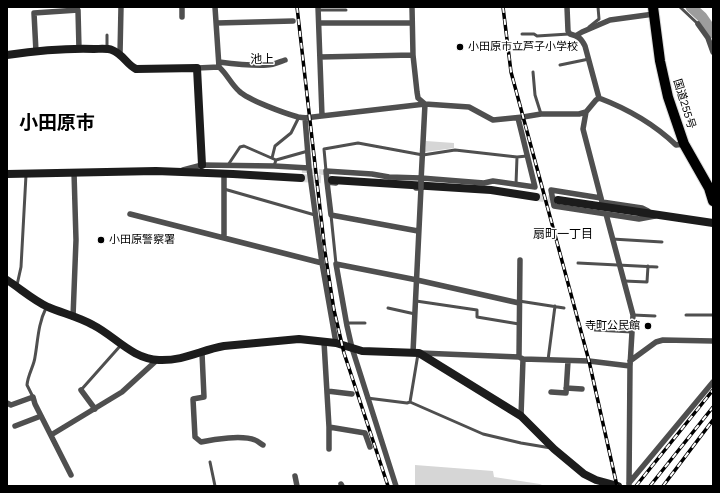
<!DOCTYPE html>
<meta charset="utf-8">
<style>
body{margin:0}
#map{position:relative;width:720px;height:493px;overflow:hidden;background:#fff;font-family:Arial,sans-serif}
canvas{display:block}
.frame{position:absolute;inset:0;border:8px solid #000;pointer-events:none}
</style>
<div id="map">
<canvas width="720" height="493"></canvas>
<div class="frame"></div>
</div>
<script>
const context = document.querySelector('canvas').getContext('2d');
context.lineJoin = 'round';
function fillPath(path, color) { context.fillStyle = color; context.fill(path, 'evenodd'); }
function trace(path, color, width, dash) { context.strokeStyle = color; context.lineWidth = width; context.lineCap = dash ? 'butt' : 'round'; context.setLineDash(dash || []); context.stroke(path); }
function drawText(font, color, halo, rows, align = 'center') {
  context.font = font + ' Arial,"Noto Sans JP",sans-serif'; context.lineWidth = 3; context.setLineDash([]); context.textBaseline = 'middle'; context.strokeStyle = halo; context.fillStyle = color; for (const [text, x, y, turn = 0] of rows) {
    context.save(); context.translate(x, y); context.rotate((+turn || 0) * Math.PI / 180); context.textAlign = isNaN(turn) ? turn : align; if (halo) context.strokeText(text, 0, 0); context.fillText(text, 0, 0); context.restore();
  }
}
const green = new Path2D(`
 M426,141l28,2v5l-29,4z
 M415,465l78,6 1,6 46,7 4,2h-129z`);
const river = new Path2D(`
 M691,7l11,10 11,16`);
const streetTunnel = new Path2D(`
 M302,170l29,3`);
const secondaryTunnel = new Path2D(`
 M301,178l31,2
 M536,197l22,3`);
const lane = new Path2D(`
 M680,7l18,17
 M318,10h28
 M589,27l10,-8 -1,-12
 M522,34h12l3,2 32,-2
 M107,48v-13
 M560,65l29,-6
 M533,72l2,23 6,19
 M272,158l3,-12 16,-13 8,-16
 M228,165l12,-18 4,-1 32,14
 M274,166l2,-6 32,-9
 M326,171l-2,-22 34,-6 65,12 32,-5 62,7 10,-1
 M516,184l1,-27
 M224,189l91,26
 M331,215l5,49
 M612,239l50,3
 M578,263l79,4
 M624,281l23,1 1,-16
 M17,285l4,-18 5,-92
 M416,301l61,9v7l42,7
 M519,301l45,7
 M388,308l27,6
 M633,315l22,1
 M686,315h27
 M346,323h19
 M595,330l37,2
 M548,360l7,-54
 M81,390l40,-45
 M33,397l-6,-12c1,-11 7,-19 8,-28 3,-17 3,-33 11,-49
 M367,398l40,5 3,-1 73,32 38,9 30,5
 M410,402l8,-48
 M210,462l5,24`);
const street = new Path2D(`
 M182,7v10
 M215,7l4,60c8,7 12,17 20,24 9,9 45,22 59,26 5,1 10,1 15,0l112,-13 44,3 24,13 30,-3 18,-3h38l7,-2 10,-12 3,-2c29,11 55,26 77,47l8,-1
 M318,7l4,109
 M412,7l1,48 4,37 1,6 7,6 -4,77
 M567,7l1,24 2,3c8,2 11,4 15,12l14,52
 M217,23l76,-2
 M319,23h93
 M698,24l10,14 5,14
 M577,35l5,-3 28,-12 44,-6
 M36,52l-2,-39 44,-3 1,39
 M120,54l1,-47
 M320,57l93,-2
 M219,62c16,2 32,4 48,3 6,0 12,-3 18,-5
 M197,68l22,-1
 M586,112l-3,17 19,73 40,6 6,3
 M305,118l4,50
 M183,170l19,-5 72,1 35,2 13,95 14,80
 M224,177v61
 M327,182l4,33 87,16
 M336,183l-9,-1 -1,-11 46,3 17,3 32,1 63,5 9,-2 42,6 -17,-69
 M601,198l-50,-8 3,16 85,13 16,-3
 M130,214l192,49
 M606,214l27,101 -3,51 -1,120
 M73,317l3,-77 -2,-68
 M324,342l5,85v22
 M413,352l8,-164h-5
 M202,353l2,44 -11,2 2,38 6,5c14,-3 41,-7 54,-2 3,1 6,4 8,5
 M420,353l99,4 4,2 66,2 41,5
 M519,357l1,-97
 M630,361l26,-19 7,-2 50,1
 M566,388l16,1
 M81,390l14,19
 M327,391l25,3
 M551,392l15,1 2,-32
 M7,403l4,2 22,-8 2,7 36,71
 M521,416l2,-57
 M15,426l26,-10
 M329,427l36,6 5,14
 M51,435l71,-43 35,-32
 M295,476l2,10
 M629,483l84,-101
 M341,484l1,2
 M396,486l-44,-138 -5,-22 -11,-62 81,16 102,23`);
const secondary = new Path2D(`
 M7,55c28,-4 58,-7 87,-6 6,0 13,-1 18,1 11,4 15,15 24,19l61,-1 5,97
 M7,174l149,-3 77,3 68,4
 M332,180l159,10 45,7
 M558,200l155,23
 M7,280c14,9 26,20 41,27 14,6 31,10 45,18 22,11 39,34 66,35 25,1 42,-10 65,-14l75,-7 37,4 26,8 57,2 102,63 33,33 30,25 12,6 22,6`);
const highway = new Path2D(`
 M653,7l7,54 8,36 16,47 25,44 4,13`);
const rail = new Path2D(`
 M297,7l28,245 9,58 10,43 44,133
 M503,7l8,65 78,289 28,125
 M636,486l77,-96
 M650,486l63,-79
 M663,486l50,-66`);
const streetBridge = new Path2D(`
 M421,188v-7`);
const markers = [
 [460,47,4,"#000"],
 [101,240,4,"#000"],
 [648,326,4,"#000"]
];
const poiNames = [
 ["小田原市立芦子小学校",468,47],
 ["小田原警察署",109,240],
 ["寺町公民館",640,326,"right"]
];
const streetNames = [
 ["国道255号",684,104,73]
];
const neighbourhoodNames = [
 ["池上",262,60],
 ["扇町一丁目",563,235]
];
const townNames = [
 ["小田原市",57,124]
];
fillPath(green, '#d6d6d6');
trace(river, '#9d9d9d', 11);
trace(streetTunnel, '#d9d9d9', 5.5, [5.5, 3]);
trace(secondaryTunnel, '#d9d9d9', 8, [8, 4]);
trace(highway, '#dbdbdb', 12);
trace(lane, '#4f4f4f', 3);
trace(street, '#4f4f4f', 5.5);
trace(secondary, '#1c1c1c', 8);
trace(highway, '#000', 10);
trace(rail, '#000', 3.5);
trace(rail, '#fff', 2, [6]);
trace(streetBridge, '#4f4f4f', 5.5);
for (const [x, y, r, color] of markers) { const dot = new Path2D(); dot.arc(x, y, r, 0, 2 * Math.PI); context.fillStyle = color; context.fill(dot); trace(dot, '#fff', 1.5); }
drawText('11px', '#000', '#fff', poiNames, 'left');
drawText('11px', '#000', '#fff', streetNames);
drawText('12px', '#000', '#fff', neighbourhoodNames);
drawText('bold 19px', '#000', '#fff', townNames);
</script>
